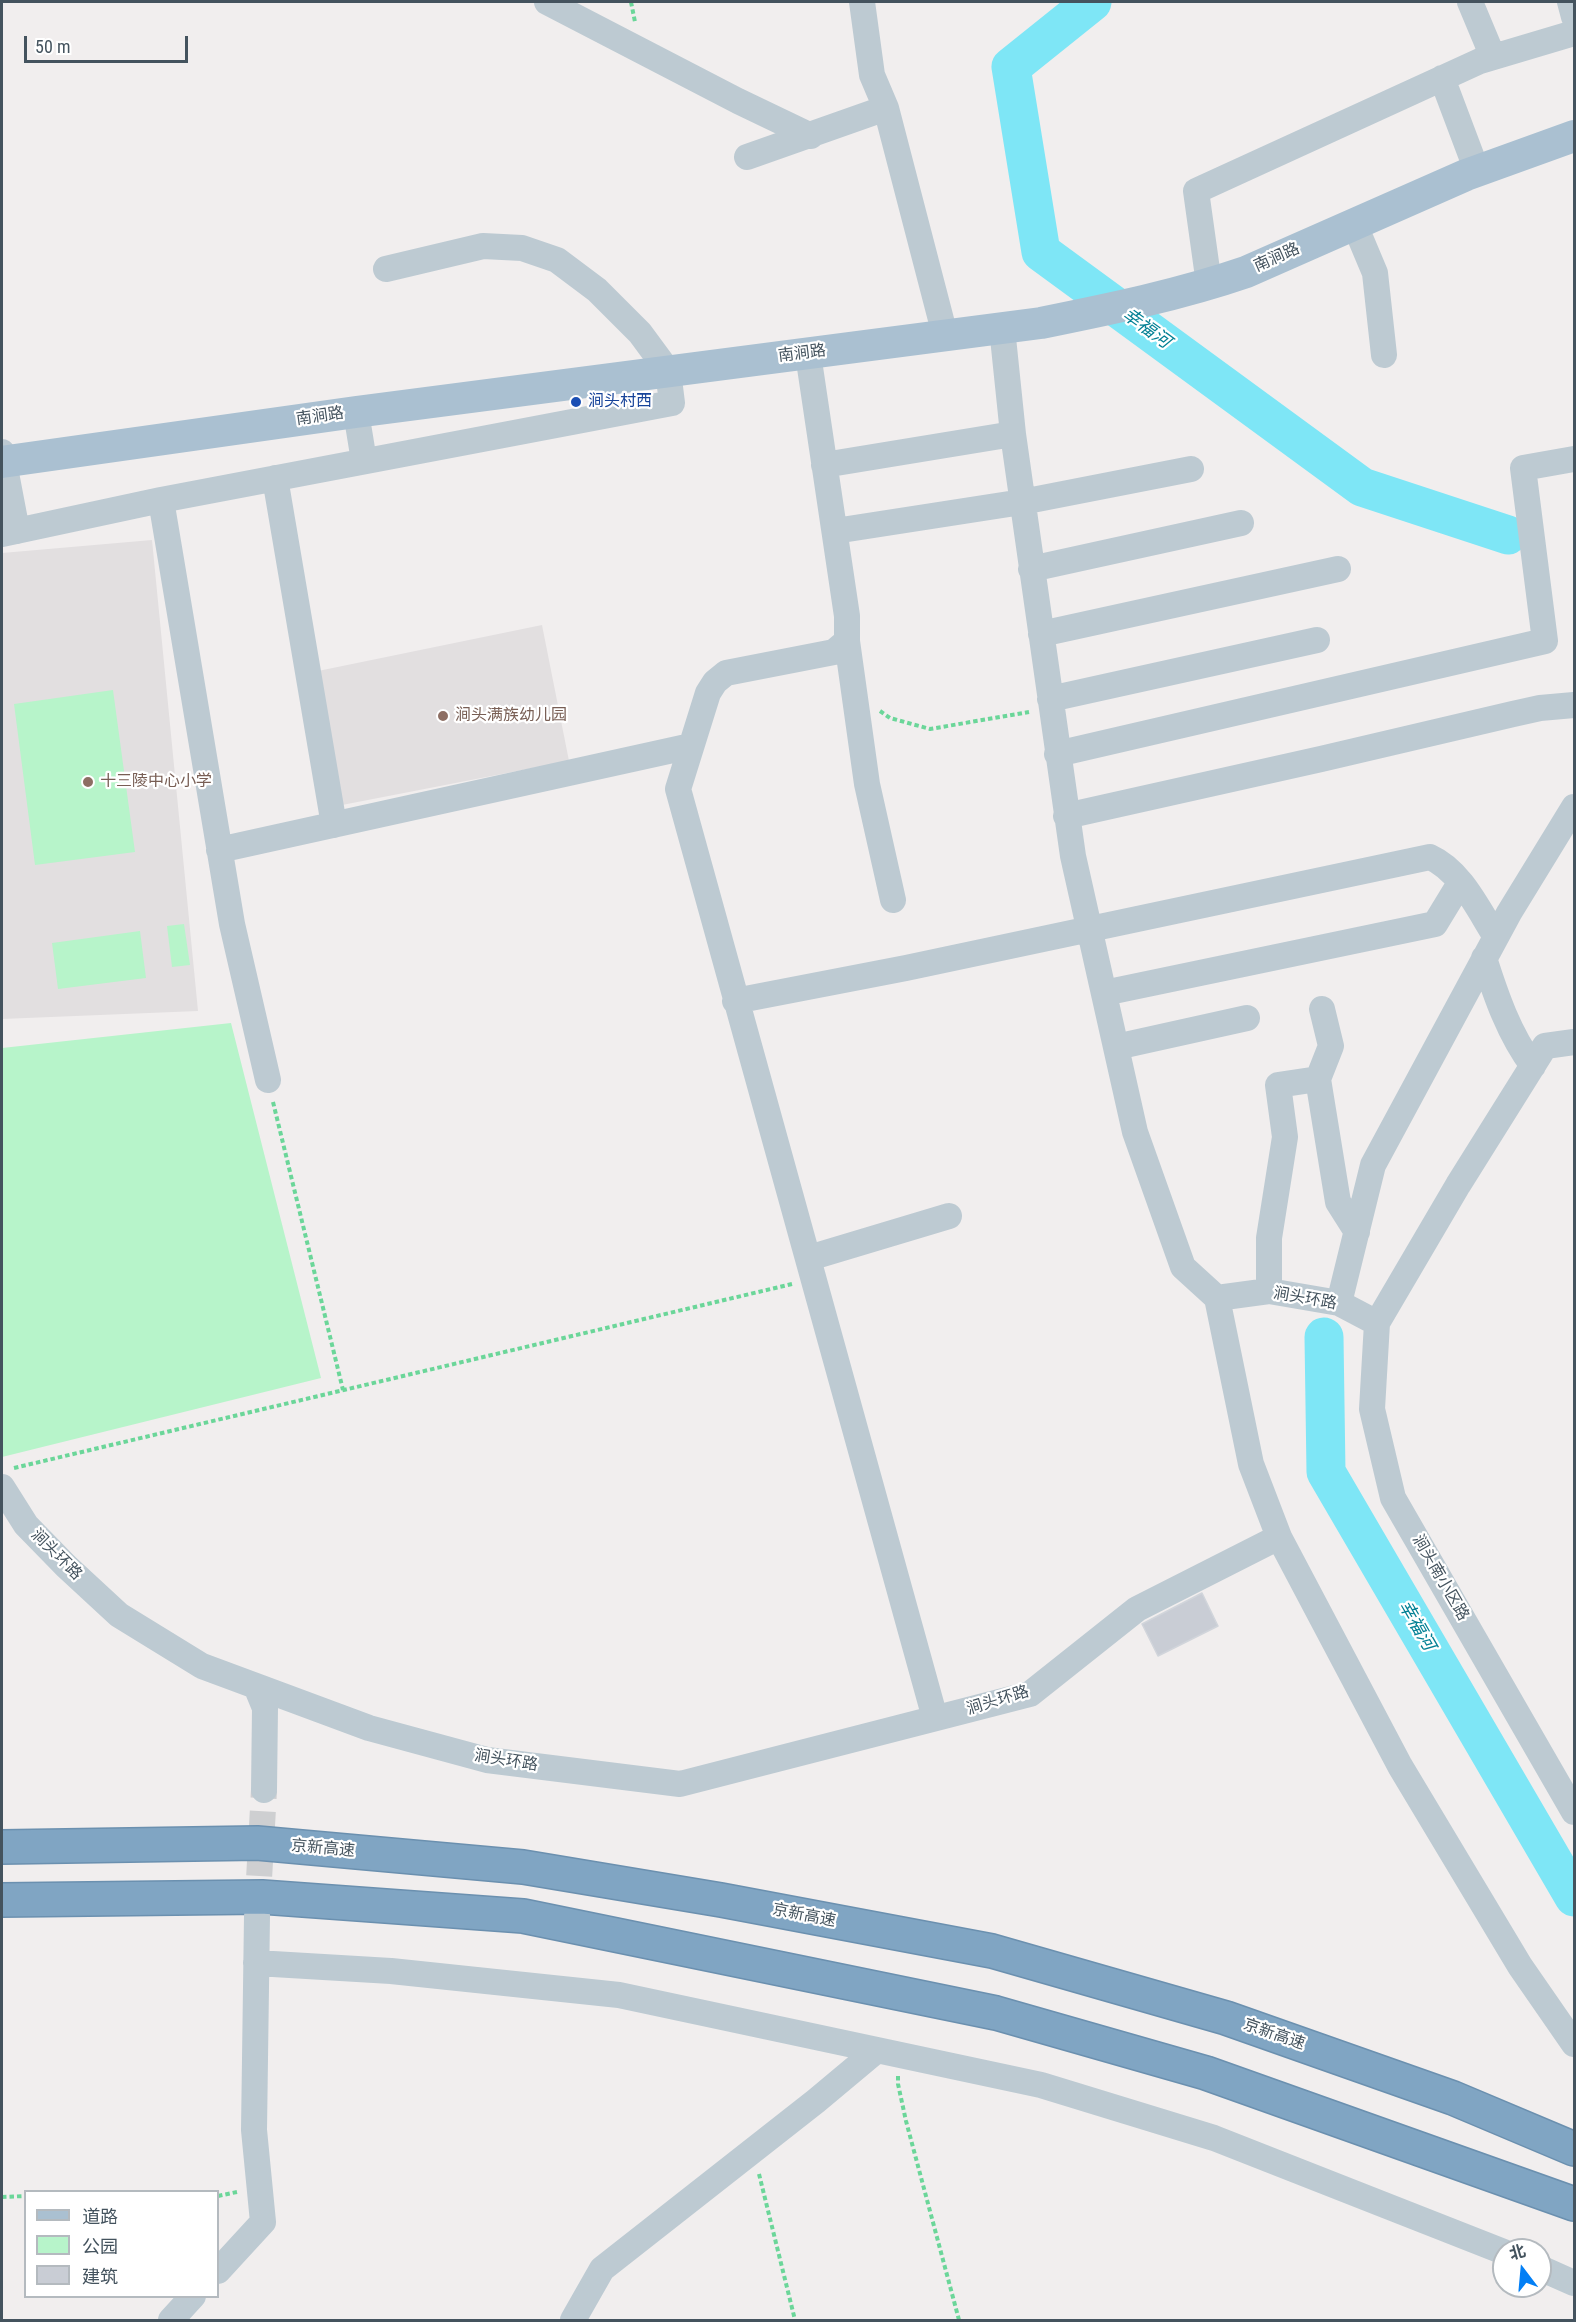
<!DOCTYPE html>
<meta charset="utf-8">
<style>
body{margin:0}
#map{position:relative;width:1576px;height:2322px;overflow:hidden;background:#f1eeee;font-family:"Roboto Condensed","Noto Sans SC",sans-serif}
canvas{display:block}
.frame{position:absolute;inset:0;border:3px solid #44535e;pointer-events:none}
.legend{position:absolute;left:24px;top:2190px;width:195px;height:108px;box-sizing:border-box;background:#fff;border:2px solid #b4babf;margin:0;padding:8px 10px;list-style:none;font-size:18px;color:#44535e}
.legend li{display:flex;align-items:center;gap:12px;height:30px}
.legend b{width:30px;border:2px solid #b4babf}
.north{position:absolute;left:1492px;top:2238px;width:60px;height:60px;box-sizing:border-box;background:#fff;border:2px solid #b4babf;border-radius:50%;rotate:344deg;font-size:16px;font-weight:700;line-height:24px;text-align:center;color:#44535e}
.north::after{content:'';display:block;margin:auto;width:21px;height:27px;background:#037ff5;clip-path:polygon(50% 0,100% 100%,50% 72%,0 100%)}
.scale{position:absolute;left:24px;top:36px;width:164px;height:27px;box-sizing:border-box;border:3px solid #44535e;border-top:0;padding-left:8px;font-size:18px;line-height:21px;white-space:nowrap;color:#44535e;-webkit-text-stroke:4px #fff;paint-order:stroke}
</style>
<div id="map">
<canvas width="1576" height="2322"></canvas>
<div class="frame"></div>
<ul class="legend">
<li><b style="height:8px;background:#aac0d1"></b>道路</li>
<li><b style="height:16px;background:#b7f4ca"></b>公园</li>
<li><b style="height:16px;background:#c9cdd5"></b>建筑</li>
</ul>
<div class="north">北</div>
<div class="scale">50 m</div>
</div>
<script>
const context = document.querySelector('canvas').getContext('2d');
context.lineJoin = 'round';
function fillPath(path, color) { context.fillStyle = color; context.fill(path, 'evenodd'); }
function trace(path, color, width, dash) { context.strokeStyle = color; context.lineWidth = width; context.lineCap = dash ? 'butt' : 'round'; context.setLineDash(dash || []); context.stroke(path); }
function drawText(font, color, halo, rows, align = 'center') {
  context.font = font + ' "Roboto Condensed","Noto Sans SC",sans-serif'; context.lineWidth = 4.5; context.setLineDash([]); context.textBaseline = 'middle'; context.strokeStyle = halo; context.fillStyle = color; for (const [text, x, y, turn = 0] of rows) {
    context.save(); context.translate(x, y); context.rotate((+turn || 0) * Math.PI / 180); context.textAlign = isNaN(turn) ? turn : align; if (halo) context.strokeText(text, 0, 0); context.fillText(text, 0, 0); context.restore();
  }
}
const education = new Path2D(`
 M152,540l46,471 -196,8v-466z
 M542,625l27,136 -227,44 -24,-134z`);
const green = new Path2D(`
 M113,690l22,162 -100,13 -21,-161z
 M184,924l6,41 -18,2 -5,-41z
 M140,931l6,47 -88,11 -6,-46z
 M231,1023l90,355 -319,79v-409z`);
const river = new Path2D(`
 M1092,2l-81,65 30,185 321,235 146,48
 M1324,1337l2,135 248,425`);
const building = new Path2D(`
 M1202,1593l16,33 -60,30 -16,-32z`);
const minorTunnel = new Path2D(`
 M257,1915l7,-125`);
const path = new Path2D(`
 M631,2l4,20
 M880,711l10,7 40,11 99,-17
 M273,1102l70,288
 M14,1468l778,-184
 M898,2076v8l8,37 53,199
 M759,2174l36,146
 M218,2196l19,-4
 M2,2197l24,-1`);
const minor = new Path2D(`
 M547,2l191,99 73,35
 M862,2l10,73 14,33 59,227
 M1470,2l23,55
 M1570,2l4,15
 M1442,78l35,93
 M747,157l139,-49
 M1354,223l21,50 9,82
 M1209,284l-13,-93 284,-130 94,-28
 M1002,328l11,106 60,422 62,276 48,135 34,31
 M808,354l39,262v25l-13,11 -108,21 -11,9 -7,11 -30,96 257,929
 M356,412l8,49
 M2,452l15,79
 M824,465l189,-31
 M275,478l59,347
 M161,500l71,424 36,156
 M835,531l187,-29 169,-33
 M2,534l159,-34 511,-97 -4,-32 -28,-38 -43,-43 -40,-30 -35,-12 -39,-2 -97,23
 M1031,569l210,-46
 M1041,634l297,-65
 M847,641l20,143 26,116
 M1050,699l267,-59
 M1057,754l488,-113 -22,-173 51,-9
 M1066,816l255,-57 192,-45 27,-6 34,-3
 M219,850l472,-104
 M1484,958c12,38 25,76 49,108
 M1104,993l331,-69 25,-41
 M735,1001l171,-33 524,-111c31,14 48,52 66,80
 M1574,1042l-29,4 -87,139 -81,138 -5,86 21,89 181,314
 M1116,1047l131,-29
 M1318,1079l13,-33 -9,-37
 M809,1258l140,-42
 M1269,1291v-53l16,-101 -7,-52 40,-6 20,123 19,30
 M1217,1298l52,-7 70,12 38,20
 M1339,1303l34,-138 136,-252 65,-106
 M2,1487l24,38 40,41 53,49 83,51 167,62 118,32 193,24 350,-90 107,-85 142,-72 -28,-73 -34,-166
 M1279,1537l121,229 120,200 54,78
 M256,1686l9,22 -1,82
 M256,1963l135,8 228,24 422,90 173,53 290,114
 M1540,2268l34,15
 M218,2271l45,-49 -9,-92 3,-214
 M171,2320l22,-24
 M573,2320l29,-51 214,-168 61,-51`);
const major = new Path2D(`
 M2,462l354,-50 685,-89c69,-14 138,-28 205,-51l220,-97 108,-39`);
const highway = new Path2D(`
 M2,1847l255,-4 266,24 198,33 271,51 234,67 227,80 121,51
 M2,1900l260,-3 261,19 473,97 210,60 368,131`);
const markers = [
 [576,402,6,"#1a4fb4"],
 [443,716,6,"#8d6e63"],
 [88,782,6,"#8d6e63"]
];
const streetNames = [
 ["南涧路",1277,258,-24],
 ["南涧路",802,354,-7],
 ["南涧路",320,417,-8],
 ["涧头环路",1305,1299,10],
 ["涧头环路",56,1555,45],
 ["涧头南小区路",1440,1578,60],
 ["涧头环路",998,1701,-17],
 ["涧头环路",506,1761,9],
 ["京新高速",323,1849,5],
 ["京新高速",804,1916,11],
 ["京新高速",1274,2035,19]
];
const transitNames = [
 ["涧头村西",588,402]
];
const educationNames = [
 ["涧头满族幼儿园",455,716],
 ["十三陵中心小学",100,782]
];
const waterNames = [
 ["幸福河",1146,329,36],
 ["幸福河",1416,1626,60]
];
fillPath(education, '#e2dfe0');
fillPath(green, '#b7f4ca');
trace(river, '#7ee6f6', 39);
fillPath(building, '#c9cdd5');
trace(building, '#d1d5db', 1.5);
trace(minorTunnel, '#cecfd1', 26, [26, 13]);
trace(highway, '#6b90af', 36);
trace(path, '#6bd699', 4, [4.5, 3]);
trace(minor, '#bdcad2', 26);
trace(major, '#aac0d1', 32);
trace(highway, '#80a5c3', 33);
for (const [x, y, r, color] of markers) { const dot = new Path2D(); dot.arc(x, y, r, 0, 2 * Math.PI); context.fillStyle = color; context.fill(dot); trace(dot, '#fff', 2); }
drawText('16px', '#44535e', '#fff', streetNames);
drawText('16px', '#164399', '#fff', transitNames, 'left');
drawText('16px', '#785e54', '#fff', educationNames, 'left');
drawText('italic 18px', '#038094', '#fff', waterNames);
</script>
